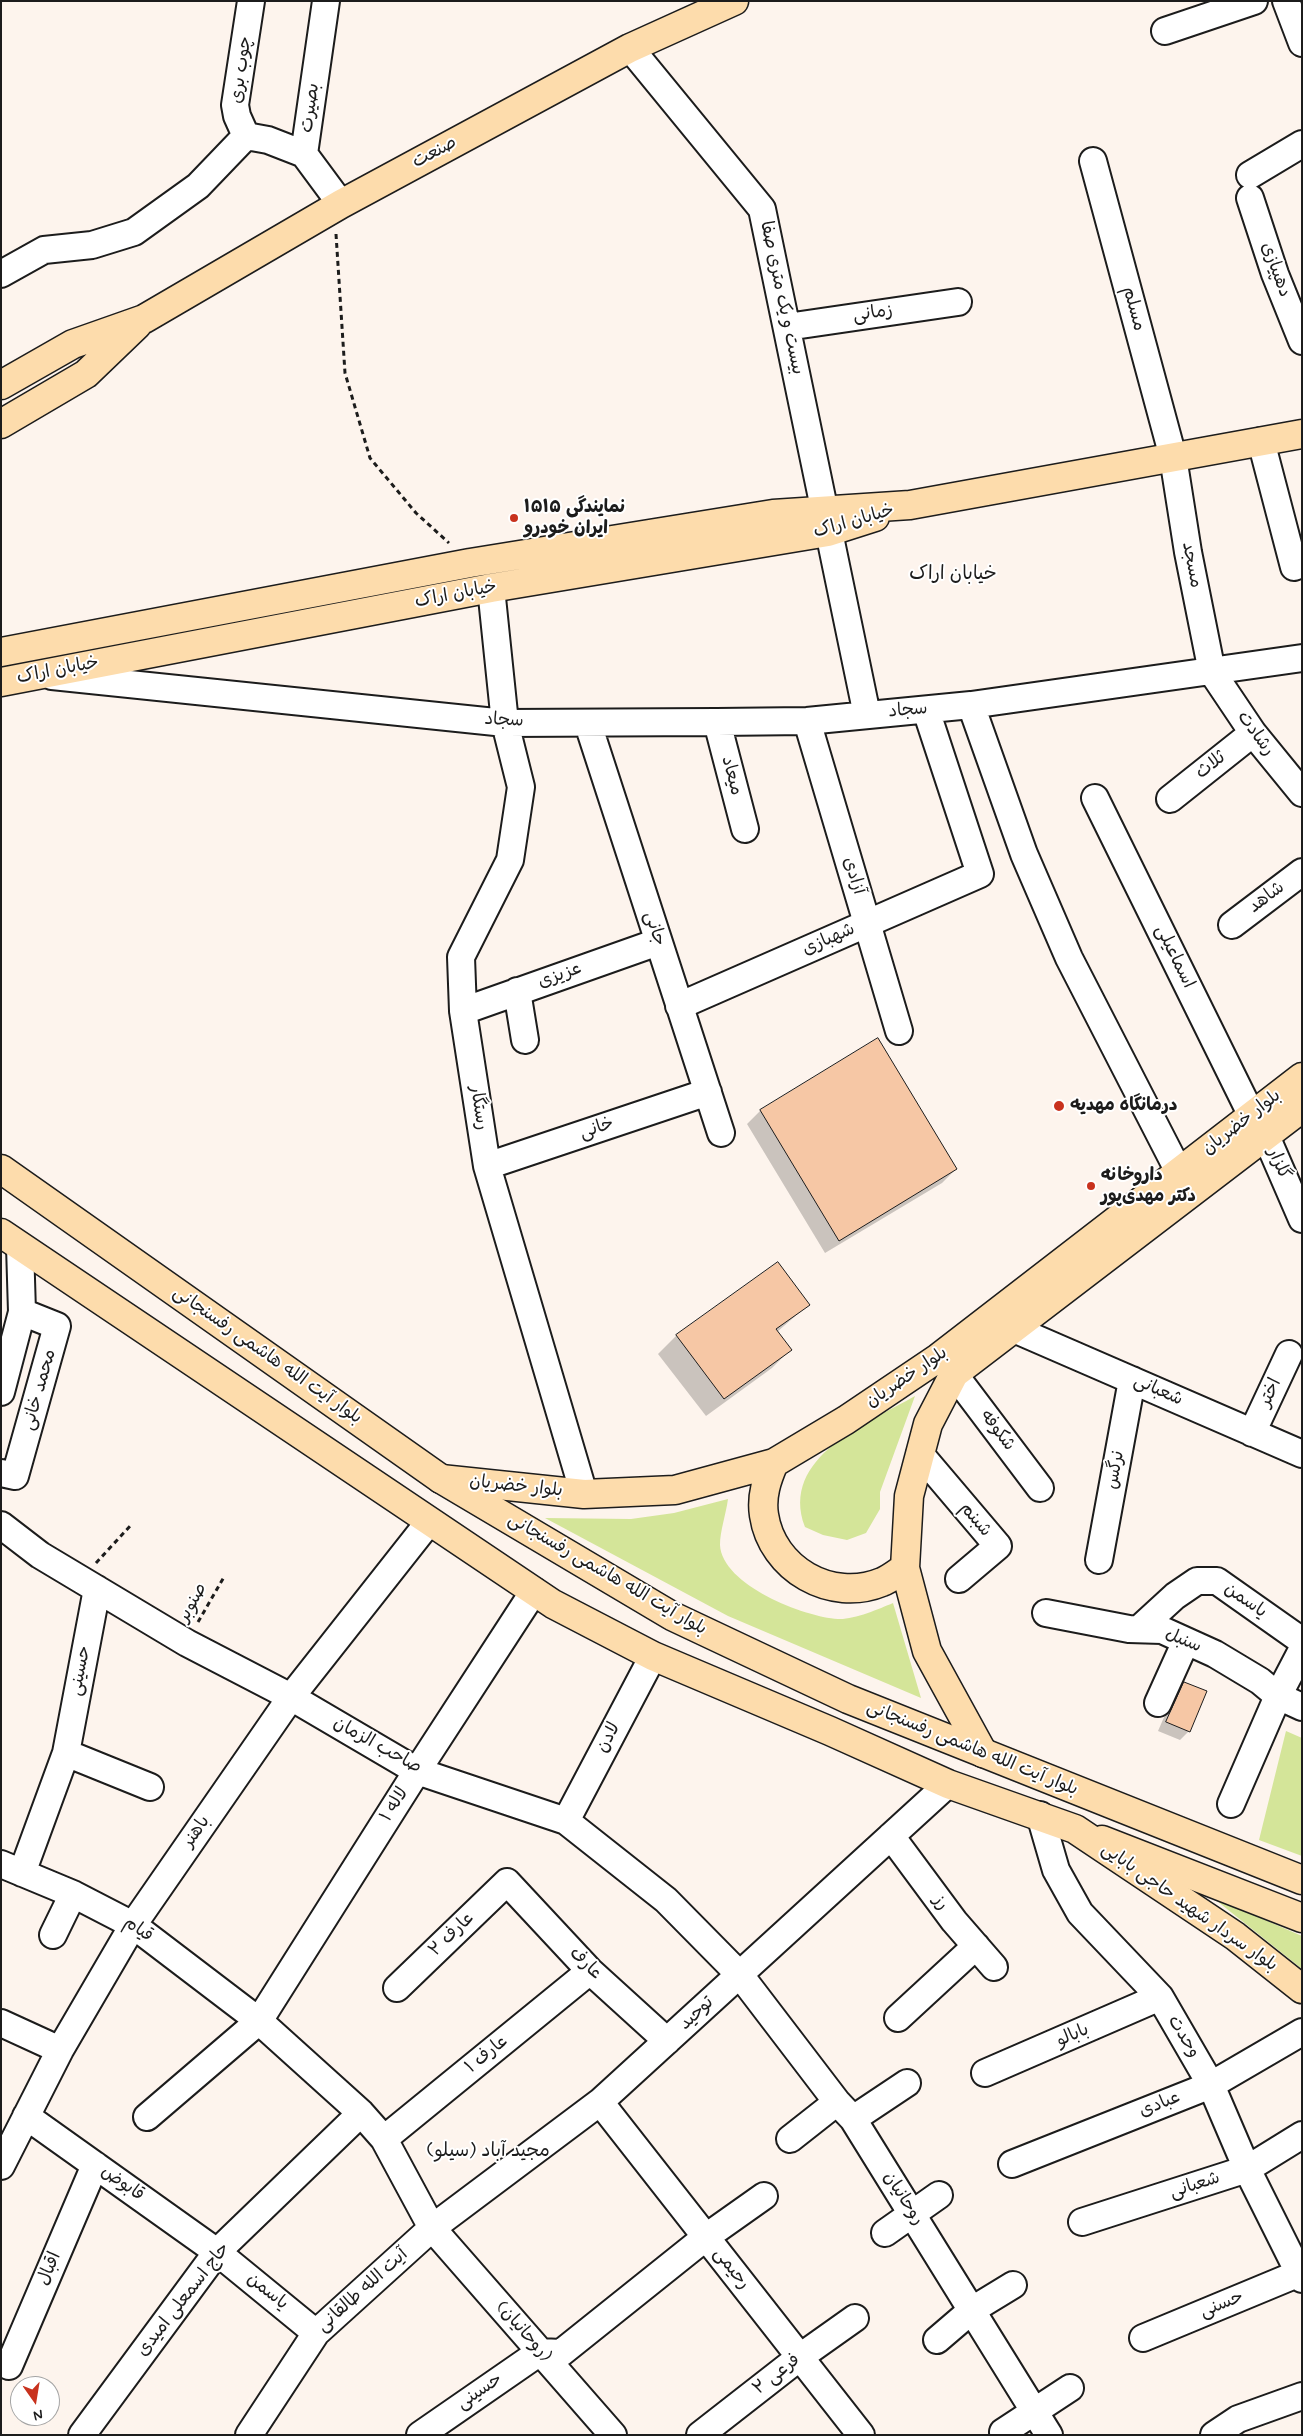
<!DOCTYPE html>
<meta charset="utf-8">
<style>
body{margin:0}
#map{position:relative;width:1303px;height:2436px;overflow:hidden;background:#fdf4ed;font-family:Mynerve,sans-serif}
canvas{display:block}
.frame{position:absolute;inset:0;border:2px solid #1c1c1c;pointer-events:none}
.north{position:absolute;left:10px;top:2376px;width:50px;height:50px;box-sizing:border-box;background:#fff;border:1px solid #a4a4a4;border-radius:50%;rotate:167deg;font-size:14px;font-weight:700;line-height:20px;text-align:center;color:#1c1c1c}
.north::after{content:'';display:block;margin:auto;width:18px;height:22px;background:#c8321e;clip-path:polygon(50% 0,100% 100%,50% 72%,0 100%)}
</style>
<div id="map">
<canvas width="1303" height="2436"></canvas>
<div class="frame"></div>
<div class="north">N</div>
</div>
<script>
const context = document.querySelector('canvas').getContext('2d');
context.lineJoin = 'round';
function fillPath(path, color) { context.fillStyle = color; context.fill(path, 'evenodd'); }
function trace(path, color, width, dash) { context.strokeStyle = color; context.lineWidth = width; context.lineCap = dash ? 'butt' : 'round'; context.setLineDash(dash || []); context.stroke(path); }
function drawText(font, color, halo, rows, align = 'center') {
  context.font = font + ' Mynerve,"Playpen Sans Arabic",sans-serif'; context.lineWidth = 4; context.setLineDash([]); context.textBaseline = 'middle'; context.strokeStyle = halo; context.fillStyle = color; for (const [text, x, y, turn = 0] of rows) {
    context.save(); context.translate(x, y); context.rotate((+turn || 0) * Math.PI / 180); context.textAlign = isNaN(turn) ? turn : align; if (halo) context.strokeText(text, 0, 0); context.fillText(text, 0, 0); context.restore();
  }
}
const green = new Path2D(`
 M915,1396l-35,96v17l-14,24 -19,7 -24,-5 -18,-8c-26,-70 63,-104 110,-131z
 M728,1499c-2,15 -8,32 -8,46 2,40 84,72 118,74 15,1 41,-10 55,-16l28,95 -193,-82 -183,-98 86,1 43,-6z
 M1286,1731l16,7v118l-43,-16z
 M1212,1897l90,39v33z`);
const shadow = new Path2D(`
 M878,1040l78,129 -14,14 -117,70 -78,-129 13,-13z
 M778,1263l30,42 -31,27 13,18 -18,18 -66,48 -48,-62 18,-18z
 M1184,1683l5,48 -9,9 -22,-9 17,-39z`);
const building = new Path2D(`
 M878,1038l79,131 -118,72 -79,-131z
 M778,1262l32,43 -34,24 16,21 -68,49 -48,-64z
 M1184,1682l23,9 -17,41 -24,-10z`);
const path = new Path2D(`
 M336,234l9,139 25,85 46,55 33,30
 M96,1563l35,-38
 M198,1622l26,-45`);
const minor = new Path2D(`
 M326,1l-22,153 37,50
 M1286,1l16,42
 M1165,31l89,-30
 M630,48l132,161 105,506
 M246,136l-9,-20 -2,-11 16,-104
 M1093,161l80,296 15,95 24,120 41,61 49,60
 M1250,175l52,-31
 M1250,198l25,76 27,67
 M1,274l43,-24 48,-5 42,-13 64,-46 48,-50 22,4 36,14
 M787,327l171,-25
 M1261,441l33,126
 M491,588l14,135 16,64 -11,73 -49,97 2,54 24,155 97,328
 M52,676l453,47 212,-1 90,-1 164,-16 331,-47
 M971,705l53,149 45,104 110,214
 M807,721l92,310
 M717,722l28,107
 M588,724l133,409
 M1095,798l157,318
 M1170,799l83,-66
 M1232,925l70,-53
 M517,991l8,49
 M679,1006l301,-132 -54,-164
 M463,1011l195,-69
 M1266,1136l36,83
 M487,1166l221,-74
 M1014,1329l288,125
 M954,1374l86,114
 M1,1392l21,-80 -2,-66
 M1252,1433l37,-79
 M920,1454l78,92 -39,33
 M1,1473l14,3 42,-150 -35,-14
 M1,1525l39,30 147,88 104,54 126,74 149,50 100,79 74,75 97,127 16,17 196,316
 M1099,1560l33,-180
 M1046,1613l83,16 33,1 53,24 45,27 18,15 24,11
 M1139,1629l36,-33 22,-15h20l85,60
 M1158,1703l28,-62
 M66,1753l84,34
 M1231,1804l47,-108 24,-46
 M1040,1815l16,55 24,43 80,84 51,88 36,84 55,110
 M566,1821l87,-165
 M891,1836l63,85 40,46
 M1,1864l72,30 60,31 126,96 102,92 23,26 48,89 181,207
 M22,1873l44,-120 31,-164
 M53,1935l20,-41
 M397,1988l110,-106 83,89 77,70
 M898,2018l78,-72
 M1,2023l59,27
 M985,2073l175,-76
 M600,2102l261,333
 M26,2116l191,136 99,81
 M147,2117l112,-96 158,-250 117,-180
 M853,2119l54,-36
 M384,2139l206,-168
 M790,2139l47,-37
 M1012,2164l199,-79 91,-53
 M1,2166l59,-116 73,-125 158,-228 138,-175
 M1082,2222l165,-53 55,-34
 M885,2233l54,-38
 M1143,2338l159,-66
 M937,2340l35,-30 41,-25
 M1,2362l8,4 86,-201
 M1003,2432l67,-44
 M82,2435l135,-183 144,-139
 M249,2435l67,-102 116,-105 168,-126 348,-318
 M420,2435l120,-83 21,1 145,-116 58,-41
 M700,2435l100,-78 55,-39
 M1214,2435l24,-16 64,-23`);
const major = new Path2D(`
 M1,385l72,-41 71,-25 197,-115 289,-156 104,-47
 M1,424l85,-50 51,-49
 M1,652l469,-89 303,-49 137,-9 392,-71
 M1,682l490,-94 337,-56 47,-15
 M774,1463c-7,16 -13,33 -10,52 8,54 67,88 118,67 8,-3 16,-10 23,-14
 M441,1479l143,15 91,-4 99,-27 72,-43 92,-62 364,-281
 M983,1753l-56,-102 -22,-83 4,-72 19,-72 26,-50 348,-266
 M1102,1840l200,78`);
const highway = new Path2D(`
 M1,1169l440,310 231,137 176,83 454,181
 M1,1233l552,371 100,52 177,75 118,53 127,45 160,107 67,53`);
const markers = [
 [514,518,5,"#c8321e"],
 [1059,1106,6,"#c8321e"],
 [1091,1186,5,"#c8321e"]
];
const streetNames = [
 ["چوب بری",242,70,-82],
 ["بصیرت",311,108,-82],
 ["صنعت",435,153,-28],
 ["دهپیازی",1275,270,70],
 ["بیست و یک متری صفا",781,298,78],
 ["مسلم",1133,309,75],
 ["زمانی",873,314,-8],
 ["خیابان اراک",854,522,-16],
 ["مسجد",1191,565,79],
 ["خیابان اراک",456,595,-11],
 ["خیابان اراک",58,671,-11],
 ["سجاد",908,711,-5],
 ["سجاد",504,721,3],
 ["رشادت",1255,734,54],
 ["ثلاث",1211,766,-38],
 ["میعاد",731,776,75],
 ["آزادی",853,876,73],
 ["شاهد",1267,898,-37],
 ["جانی",654,929,72],
 ["شهبازی",829,940,-24],
 ["اسماعیلی",1174,957,64],
 ["عزیزی",560,976,-20],
 ["رستگار",478,1108,81],
 ["بلوار خضریان",1242,1123,-38],
 ["خانی",597,1129,-19],
 ["گلزار",1278,1164,66],
 ["بلوار آیت الله هاشمی رفسنجانی",267,1356,35],
 ["بلوار خضریان",907,1378,-34],
 ["محمد خانی",40,1390,-74],
 ["شعبانی",1158,1391,24],
 ["اختر",1271,1393,-65],
 ["شکوفه",997,1431,53],
 ["نرگس",1116,1470,-80],
 ["بلوار خضریان",516,1487,6],
 ["شبنم",975,1520,50],
 ["بلوار آیت الله هاشمی رفسنجانی",607,1575,30],
 ["یاسمن",1245,1601,35],
 ["صنوبر",193,1603,-61],
 ["سنبل",1183,1641,23],
 ["حسینی",81,1671,-79],
 ["لادن",609,1738,-62],
 ["صاحب الزمان",377,1746,29],
 ["بلوار آیت الله هاشمی رفسنجانی",972,1749,22],
 ["لاله ۱",395,1805,-58],
 ["باهنر",197,1832,-55],
 ["رز",940,1903,54],
 ["بلوار سردار شهید حاجی بابایی",1189,1908,35],
 ["قیام",138,1930,34],
 ["عارف ۲",452,1935,-44],
 ["عارف",585,1964,45],
 ["توحید",697,2014,-43],
 ["بابالو",1073,2036,-23],
 ["وحدت",1183,2037,59],
 ["عارف ۱",487,2055,-39],
 ["عبادی",1160,2105,-22],
 ["قابوض",122,2184,35],
 ["شعبانی",1195,2186,-18],
 ["روحانیان",903,2199,57],
 ["اقبال",50,2269,-67],
 ["رحیمی",731,2269,52],
 ["آیت الله طالقانی",363,2291,-42],
 ["یاسمن",267,2292,39],
 ["حاج اسمعلی امیدی",184,2300,-52],
 ["حسنی",1222,2305,-22],
 ["(روحانیان)",523,2332,49],
 ["فرعی ۲",777,2375,-38],
 ["حسینی",480,2392,-34]
];
const poiNames = [
 ["نمایندگی ۱۵۱۵",524,508],
 ["ایران خودرو",524,529],
 ["درمانگاه مهدیه",1070,1106],
 ["داروخانه",1101,1176],
 ["دکتر مهدی‌پور",1101,1197]
];
const neighbourhoodNames = [
 ["خیابان اراک",953,575],
 ["(مجید آباد (سیلو",488,2152]
];
fillPath(green, '#d4e599');
fillPath(shadow, '#0003');
fillPath(building, '#f6c7a5');
trace(building, '#1c1c1c', 1);
trace(minor, '#1c1c1c', 30);
trace(major, '#1c1c1c', 31);
trace(highway, '#1c1c1c', 31);
trace(path, '#1c1c1c', 3, [5, 4]);
trace(minor, '#fff', 26);
trace(major, '#fddcac', 28);
trace(highway, '#fddcac', 28);
for (const [x, y, r, color] of markers) { const dot = new Path2D(); dot.arc(x, y, r, 0, 2 * Math.PI); context.fillStyle = color; context.fill(dot); trace(dot, '#fff', 2); }
drawText('18px', '#1c1c1c', '#fff', streetNames);
drawText('bold 18px', '#1c1c1c', '#fff', poiNames, 'left');
drawText('19px', '#1c1c1c', '#fff', neighbourhoodNames);
</script>
